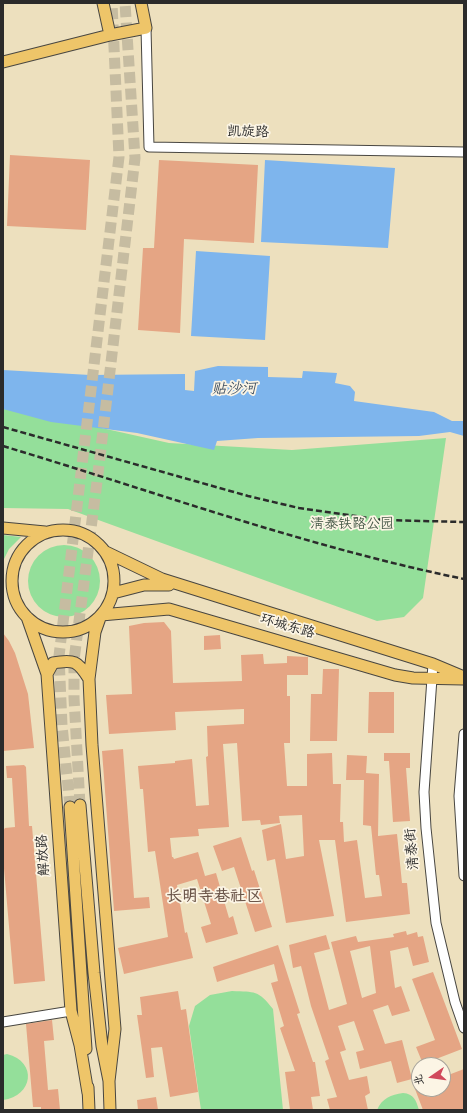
<!DOCTYPE html>
<meta charset="utf-8">
<style>
body{margin:0}
#map{position:relative;width:467px;height:1113px;overflow:hidden;background:#ede0be;font-family:Dekko,"LXGW WenKai TC",sans-serif}
canvas{display:block}
.frame{position:absolute;inset:0;border:4px solid #2b2b2b;pointer-events:none}
.north{position:absolute;left:411px;top:1057px;width:40px;height:40px;box-sizing:border-box;background:#fcf5e5;border:1px solid #a8a49b;border-radius:50%;rotate:257deg;font-size:11px;font-weight:700;line-height:16px;text-align:center;color:#2b2b2b}
.north::after{content:'';display:block;margin:auto;width:14px;height:18px;background:#d1495b;clip-path:polygon(50% 0,100% 100%,50% 72%,0 100%)}
</style>
<div id="map">
<canvas width="467" height="1113"></canvas>
<div class="frame"></div>
<div class="north">北</div>
</div>
<script>
const context = document.querySelector('canvas').getContext('2d');
context.lineJoin = 'round';
function fillPath(path, color) { context.fillStyle = color; context.fill(path, 'evenodd'); }
function trace(path, color, width, dash) { context.strokeStyle = color; context.lineWidth = width; context.lineCap = dash ? 'butt' : 'round'; context.setLineDash(dash || []); context.stroke(path); }
function drawText(font, color, halo, rows, align = 'center') {
  context.font = font + ' Dekko,"LXGW WenKai TC",sans-serif'; context.lineWidth = 3.5; context.setLineDash([]); context.textBaseline = 'middle'; context.strokeStyle = halo; context.fillStyle = color; for (const [text, x, y, turn = 0] of rows) {
    context.save(); context.translate(x, y); context.rotate((+turn || 0) * Math.PI / 180); context.textAlign = isNaN(turn) ? turn : align; if (halo) context.strokeText(text, 0, 0); context.fillText(text, 0, 0); context.restore();
  }
}
const green = new Path2D(`
 M3,406l166,37 123,7 154,-12 -23,160 -19,19 -27,4 -309,-112 -65,-1z
 M3,535l18,2 -12,12 -6,12z
 M28 581a36 36 0 1 1 72 0a36 36 0 1 1-72 0Z
 M232,991c23,1 26,-1 41,18l10,101h-82l-12,-84 6,-20 15,-11z
 M7,1054c31,8 26,42 -4,46v-45z
 M403,1093c11,1 13,7 16,17h-42c5,-12 14,-15 26,-17z`);
const water = new Path2D(`
 M265,160l130,8 -7,80 -127,-6z
 M196,251l74,5 -5,84 -74,-4z
 M218,366l50,1v10l34,1 1,-7 34,2 -2,10 15,3 5,6 -1,9 80,11 18,9h12v15l-14,-4 -31,4 -161,2 -41,3 -3,9 -77,-17 -86,-11 -48,-13v-39l87,5 95,-1v16l9,1 1,-20z`);
const building = new Path2D(`
 M10,155l80,5 -4,70 -79,-4z
 M159,160l99,5 -4,78 -70,-4 -4,94 -42,-3 5,-82h11z
 M164,622l7,9 2,52 69,-2 -1,-26 22,-1 1,10 23,-1v-7l21,1v18h-21v21h3v47h-6l3,43h20v-32l25,-1 1,31h8l-1,38h3l1,20 13,-2 8,58 17,-2 -3,-21h-3l-5,-49 -8,-1 1,-45h-18l1,-25 20,1 -1,17 13,1 -1,62 19,-2 5,49h5l3,31 -64,8 -11,-82h-16l15,76 -48,7 -11,-64 -8,2 -5,-31 19,-6 5,35 18,-3 -2,-41 -23,1 1,7 -19,2 -1,-5 -18,1 -5,-78 -14,1 6,83 -31,2 1,7 -29,2 2,19h1l1,2 24,-7 7,24 11,-3 13,45 4,-2 5,18 -32,9 -5,-16 10,-3 -14,-45 -20,6 8,48 2,-1 6,26 -69,16 -6,-26 50,-11 -13,-86 -7,1 -5,-63h-3l-2,-23 37,-3v-2l17,-2 4,47 13,-1 -3,-48 2,-1 -1,-30 37,-2v-15l-69,3 1,18 -67,4 -3,-39 26,-1 -3,-68 15,-3z
 M3,633l6,8 6,12 13,41 6,54 -31,3z
 M220,635l1,14 -17,1v-14z
 M323,669h16l-2,72h-27l1,-47h11z
 M369,692h25v41h-26z
 M123,749l11,149 15,-1 1,11 -36,3 -12,-160z
 M384,753h26v15h-4l4,53 -17,1 -4,-61h-5z
 M24,765l2,2 3,59h3l13,155 -31,3 -11,-127v-26l2,-3 10,-1 -3,-49h-5l-1,-12z
 M241,837l11,34 2,-1 18,57 -17,5 -21,-65 -12,4 -9,-25z
 M406,931l1,4 10,-3 1,5 5,-1 6,26 -16,4 -5,-19 -18,4 5,37 6,-2 9,25 -18,5 -4,-11 -15,5 12,34 17,-4 10,39 -15,4 -6,-22 -31,8 -4,-17 8,-2 -10,-29 -16,5 8,24 -6,2 9,28 18,-4 3,17 -5,3 3,14h-38l-3,-11 10,-2 -12,-36 4,-2 -18,-53 -10,-40 -8,2 -4,-23 37,-10 4,14 -16,4 15,57 18,-6 -16,-62 25,-6 2,6 36,-5 -1,-3zM370,946l6,47 -14,5 -12,-47z
 M278,945l22,68 -3,1 16,48h2l5,34 -9,1 2,13h-23l-5,-38 10,-1 -15,-43 4,-2 -13,-43 7,-2 -4,-17 -57,18 -4,-15z
 M433,972l29,77 -39,15 -7,-17 19,-7 -23,-61z
 M178,991l3,19 5,-1 12,83 -28,5 -8,-50 -11,1 3,29 -8,1 -9,-63h5l-2,-18z
 M52,1020l2,20 -10,1 4,49 10,-1 2,21h-19v-3h-8l-7,-83z
 M464,1069v41h-41l-8,-21h28v-12z
 M156,1097l2,13h-20l-1,-10z`);
const majorTunnel = new Path2D(`
 M80,805l-6,-107v-38l23,-178 38,-324 -10,-155
 M70,807l-8,-82 -3,-69 60,-499 -7,-154`);
const minor = new Path2D(`
 M146,28l3,119 315,5
 M433,664l-9,128 2,36 10,95 19,79 9,26
 M464,734l-5,62 5,80
 M3,1022l68,-11`);
const major = new Path2D(`
 M103,3l7,32
 M3,62l107,-27 36,-7 -5,-25
 M3,528l42,4
 M12 581a51 51 0 1 1 102 0a51 51 0 1 1-102 0Z
 M106,552l56,27 271,85 31,13
 M113,593l31,-8h25
 M101,615l-6,17 -6,47 3,66 23,284 -6,52
 M101,615l68,-6 226,66 18,3 50,1
 M27,617l20,57 24,337 9,34 8,48
 M47,674l6,-11c21,-4 25,-2 36,16
 M80,805l14,168 8,73 7,35 1,29
 M70,807l16,242
 M88,1087l1,23`);
const rail = new Path2D(`
 M3,427l245,69 51,12 84,12 81,2
 M3,446c153,46 304,101 461,133`);
const streetNames = [
 ["凯旋路",248,134,1],
 ["环城东路",287,628,16],
 ["清泰街",414,849,-95],
 ["解放路",45,855,-94]
];
const parkNames = [
 ["清泰铁路公园",352,526]
];
const waterNames = [
 ["贴沙河",234,391,-1]
];
const quarterNames = [
 ["长明寺巷社区",214,899]
];
fillPath(green, '#94df9a');
fillPath(water, '#7eb5ed');
fillPath(building, '#e5a584');
trace(majorTunnel, '#c6bca1', 11, [11, 5.5]);
trace(minor, '#484641', 11);
trace(major, '#484641', 13);
trace(minor, '#fff', 9);
trace(major, '#eec569', 11);
trace(rail, '#2b2b2b', 2.5, [6, 3]);
drawText('14px', '#2b2b2b', '#fcf5e5', streetNames);
drawText('14px', '#455847', '#fcf5e5', parkNames);
drawText('italic 15px', '#445465', '#fcf5e5', waterNames);
drawText('bold 16px', '#6c564a', '#fcf5e5', quarterNames);
</script>
